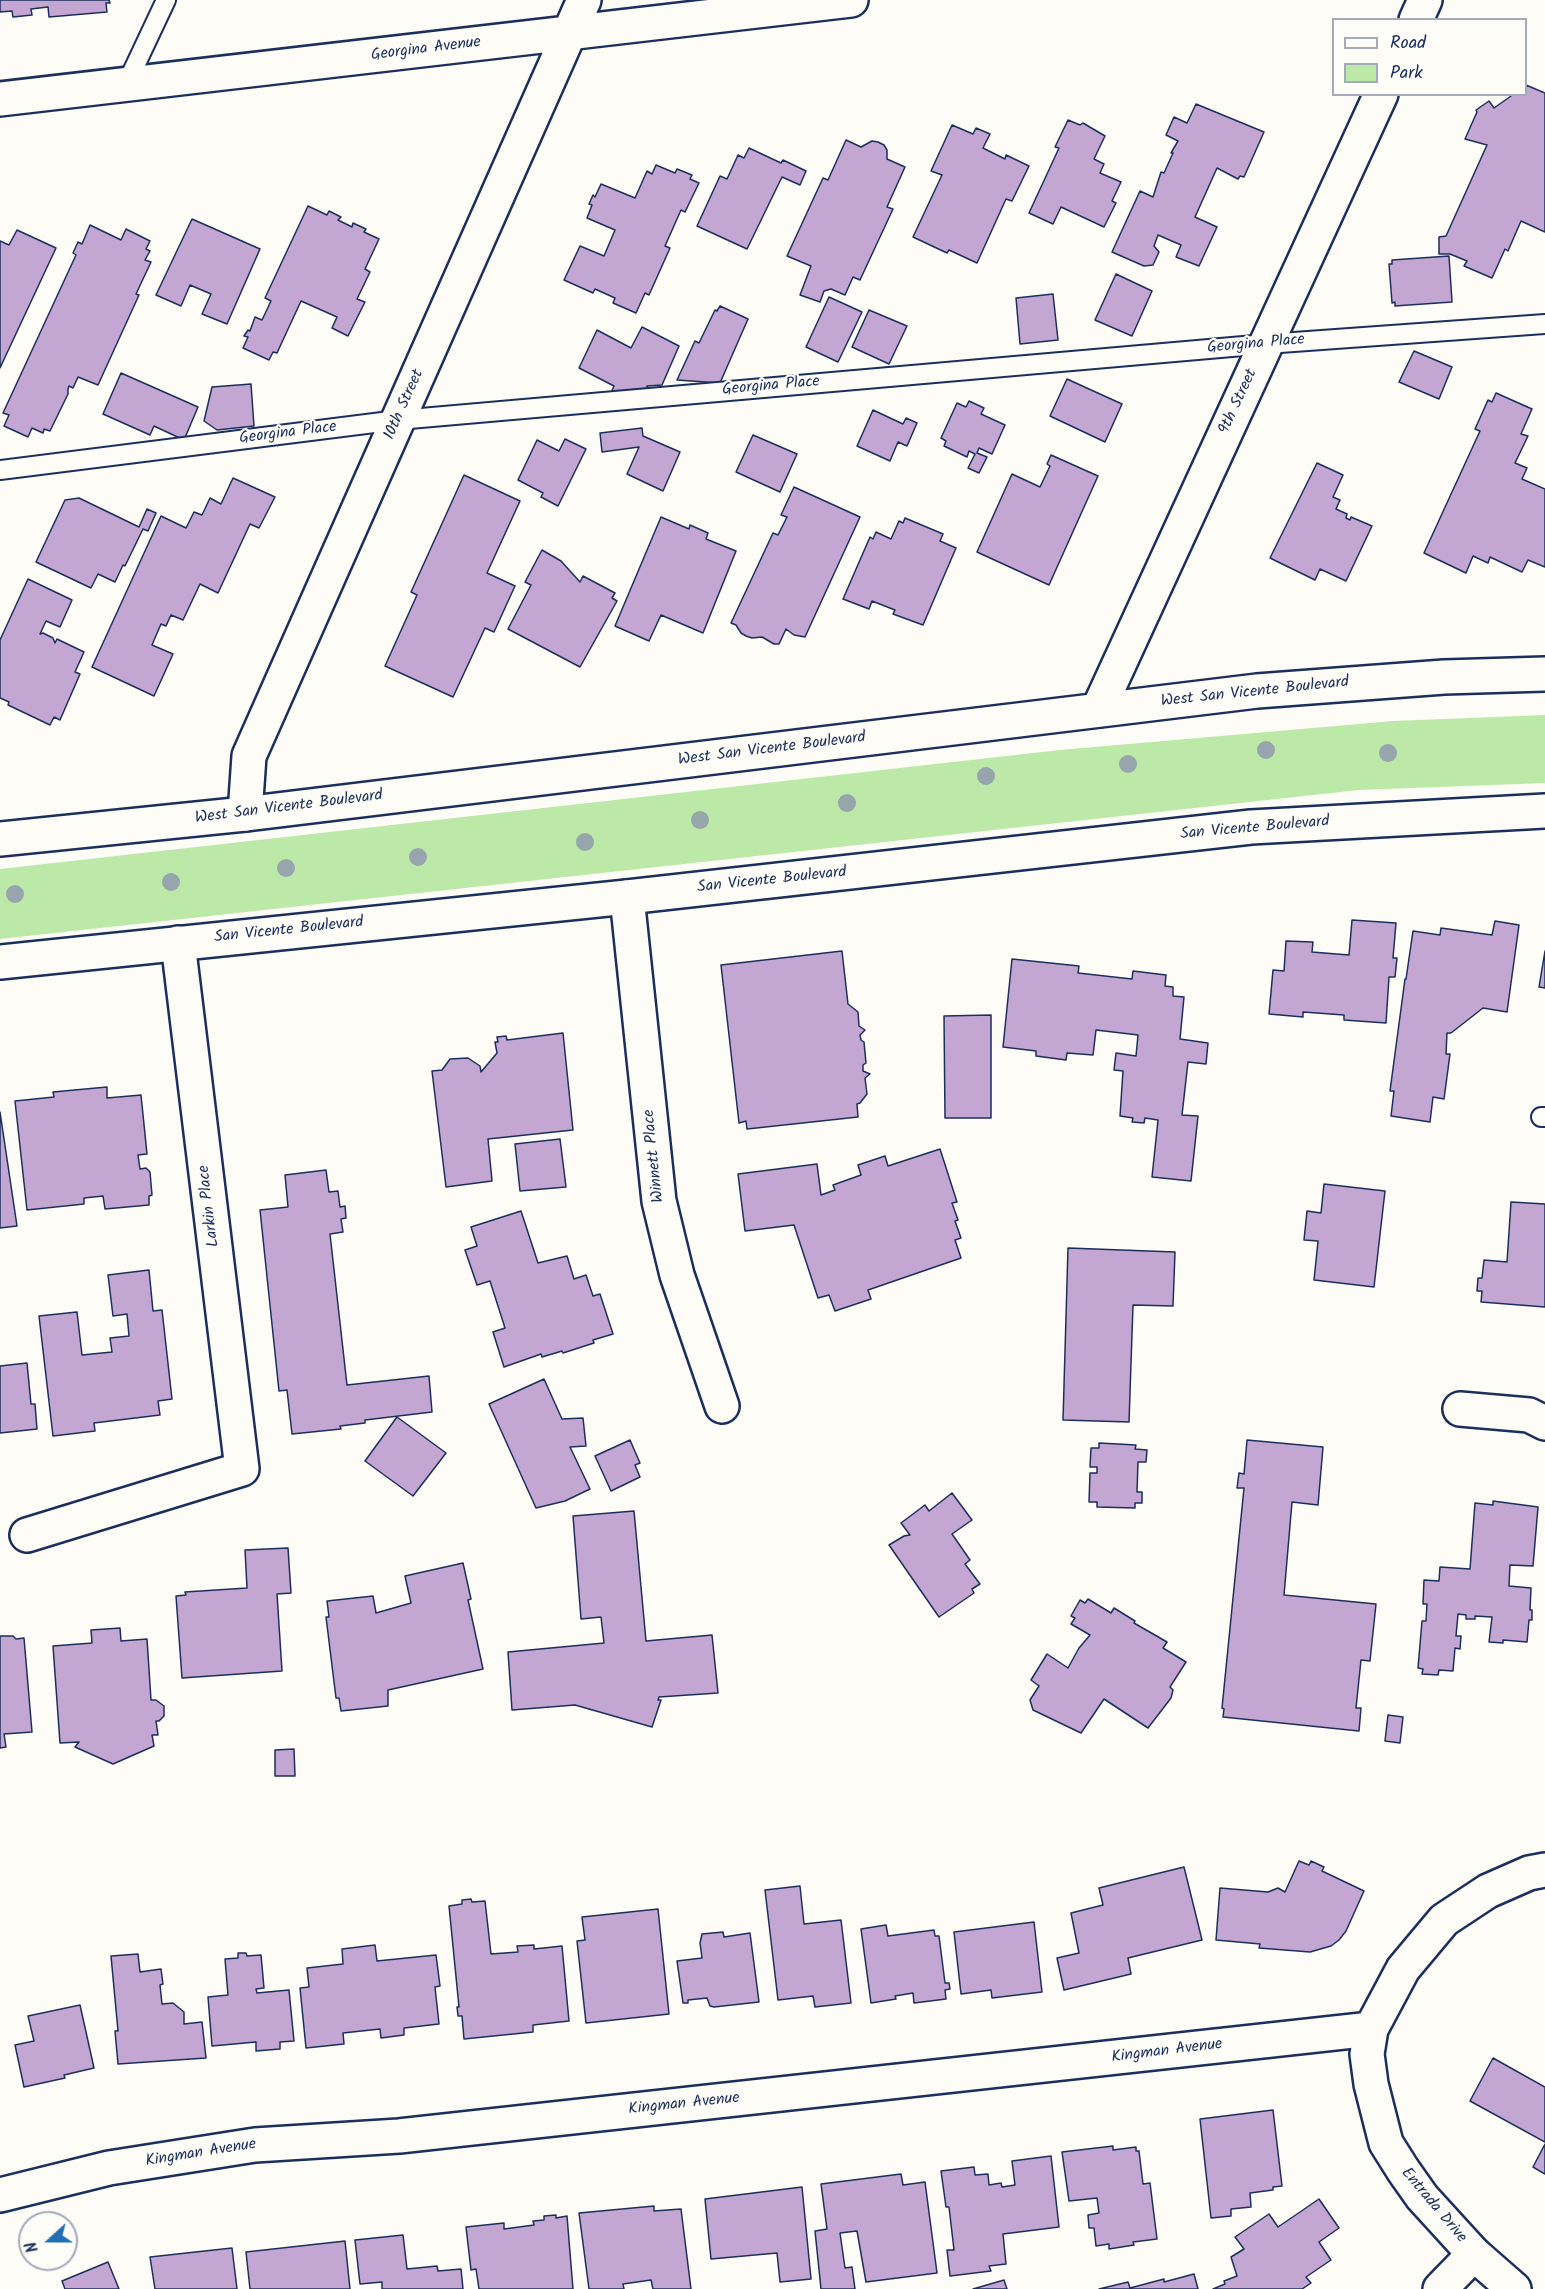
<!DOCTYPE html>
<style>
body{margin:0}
#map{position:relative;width:1545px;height:2289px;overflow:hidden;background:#fdfcf7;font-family:Kalam,sans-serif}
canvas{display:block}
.legend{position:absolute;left:1332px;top:18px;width:195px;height:78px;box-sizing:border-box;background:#fdfcf7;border:2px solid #a3aaba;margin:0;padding:8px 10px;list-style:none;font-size:18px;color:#1b2f5e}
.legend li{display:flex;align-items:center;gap:12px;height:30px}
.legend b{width:30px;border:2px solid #a3aaba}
.north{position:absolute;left:18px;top:2211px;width:60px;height:60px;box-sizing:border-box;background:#fdfcf7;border:2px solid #a3aaba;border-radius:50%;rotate:249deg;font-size:16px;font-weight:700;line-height:24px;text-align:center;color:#1b2f5e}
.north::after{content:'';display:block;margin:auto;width:21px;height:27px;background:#1f6fb2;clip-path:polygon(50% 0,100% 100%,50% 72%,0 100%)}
</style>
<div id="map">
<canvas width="1545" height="2289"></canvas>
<ul class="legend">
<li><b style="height:8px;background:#fdfcf7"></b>Road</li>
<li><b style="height:16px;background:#bce9a7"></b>Park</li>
</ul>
<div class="north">N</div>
</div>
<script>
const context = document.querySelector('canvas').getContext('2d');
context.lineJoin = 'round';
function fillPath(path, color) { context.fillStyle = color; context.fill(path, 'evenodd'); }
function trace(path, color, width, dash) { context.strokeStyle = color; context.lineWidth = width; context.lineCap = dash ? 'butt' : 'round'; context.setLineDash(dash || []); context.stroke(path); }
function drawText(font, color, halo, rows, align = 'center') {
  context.font = font + ' Kalam,sans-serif'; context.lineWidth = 4.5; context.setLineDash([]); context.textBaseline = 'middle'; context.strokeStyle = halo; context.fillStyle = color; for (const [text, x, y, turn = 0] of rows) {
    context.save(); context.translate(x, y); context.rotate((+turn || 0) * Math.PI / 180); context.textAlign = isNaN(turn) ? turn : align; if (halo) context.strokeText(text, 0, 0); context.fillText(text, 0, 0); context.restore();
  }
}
const green = new Path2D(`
 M1545,715v68l-186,7 -1359,149v-70l1060,-119 333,-29z`);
const building = new Path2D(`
 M0,0h109l1,3h-4l1,9 -58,5 -1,-10 -17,2 1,6 -19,2 -1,-6 -12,1z
 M1526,85l19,8v139l-24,-11 -13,30 -3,-2 -13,29 -28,-12 3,-5 -17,-7h-11v-17l7,-1 41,-91 -22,-6 12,-27 -1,-2 13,-9 5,7 17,-12 -2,-2h17z
 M1196,104l68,28 -20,45 -4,-1 -2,3 -21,-11 -22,49 22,10 -18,39 -23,-9 5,-12 -23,-10 -4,11 5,6 -6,13 -9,1 -32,-14 28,-61 13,6 8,-25 3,1 9,-20h-2l7,-12 -12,-6 8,-18 13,6z
 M1068,120l12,5 3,-2 22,13 -11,23 10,5 -4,9 21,9 -9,19 4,2 -12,24 -43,-20 -8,17 -24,-11 30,-65 -4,-1z
 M952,125l21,9 3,-6 14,6 -7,14 22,11 1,-4 23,11 -17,35 -6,-2 -29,64 -28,-13 -2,3 -34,-16 29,-62 -11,-4z
 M846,140l15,7 11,-6 6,1 6,3 3,5v9l18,8 -18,40 6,2 -33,71 -7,-3 -8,18 -14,-6 -7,2 -4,11 -20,-7 11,-29 -24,-10 36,-78 5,2z
 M749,148l32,15 2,-3 23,11 -6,14 -18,-8 -35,72 -50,-23 23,-50 7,3 11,-24 6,3z
 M656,165l19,8 2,-4 15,6 -2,4 9,4 -14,29 -4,-2 -16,36 5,2 -21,47 -4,-2 -9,20 -23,-10 2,-5 -20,-9 -2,4 -29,-13 16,-34 24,10 11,-26 -28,-12 5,-13 -3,-1 4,-9 2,2 6,-13 34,14 12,-27 5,3z
 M308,206l19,9 2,-4 12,6 -3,3 14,7 1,-4 13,6 -2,3 15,7 -14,30 5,3 -13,27 8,3 -17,34 -16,-8 5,-11 -36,-16 -24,52 -4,-1 -4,8 -26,-12 5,-11 -4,-1 4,-6 2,1 5,-14 7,3 9,-19 -6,-3z
 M192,219l68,30 -33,75 -25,-10 9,-20 -21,-9 -9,21 -25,-11z
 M90,225l31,15 5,-11 24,12 -4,8 4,2 -5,9 6,2 -15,32 3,1 -41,90 -20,-8 -5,11 -4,-2 -1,3v5l-18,37 -6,-2 -1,4 -11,-5 -4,9 -24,-11 5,-11 -6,-2 73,-158 -3,-2 5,-11 4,2z
 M17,230l39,18 -56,120v-127l9,4z
 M1449,256l3,46 -57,4v-4l-3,1 -3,-39h3v-4z
 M1116,274l36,17 -20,45 -37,-16z
 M1053,294l5,46 -38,4 -4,-46z
 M829,297l33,15 -24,50 -32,-15z
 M720,306l28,13 -28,64 -43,-3 18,-39 4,2 16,-33 2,1z
 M869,310l38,16 -18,38 -37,-17z
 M642,327l37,19 -17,39 -15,1v4l-36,3 3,-7 -35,-18 18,-38 34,18z
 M1414,351l38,16 -13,32 -40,-17z
 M121,373l77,34 -14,33 -30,-14 -4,9 -47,-21z
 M1067,379l55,25 -17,38 -55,-26z
 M251,384l3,42 -37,4 -13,-9 8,-34z
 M1496,393l36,16 -11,25 7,2 -13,27 12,5 -5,11 23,10v78l-17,-7 -6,12 -32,-15 -2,6 -15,-7 -7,17 -42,-20 56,-122 -5,-2 13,-29 4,2z
 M969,401l15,7 -3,6 24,11 -13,29 -13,-6 -2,5 10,4 -8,16 -11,-5 7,-14 -6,-3 -2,6 -23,-11 2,-5 -5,-3 16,-35 9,4z
 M873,410l30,14 3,-6 11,5 -10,23 -9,-4 -8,19 -33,-15z
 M642,428l1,8 37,16 -17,39 -36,-17 12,-27 -37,5 -2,-19z
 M753,435l44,19 -17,38 -44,-20z
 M565,439l21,10 -28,57 -17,-9 2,-4 -25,-13 19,-40 22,11z
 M1051,455l47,21 -49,109 -72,-33 35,-78 28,13 10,-21 -3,-2z
 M1317,463l26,12 -10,22 7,3 -4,9 11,5 -1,4 4,2 1,-3 21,9 -26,55 -26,-12 -5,11 -45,-22z
 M464,475l56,26 -33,72 28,13 -21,46 -9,-4 -32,69 -68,-31 32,-71 -6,-3z
 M233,478l42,19 -16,31 -9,-4 -32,69 -18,-9 -17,36 -12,-5 -5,11 -5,-2 -9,21 21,9 -19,42 -62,-29 69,-151 25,12 8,-16 8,3 8,-17 11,6z
 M794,487l66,30 -55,120 -11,-2 -8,-6 -7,15h-5l-12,-7 -10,1 -6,-2 -5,-3 -5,-8 -5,-2 42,-90 5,2 9,-18 -6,-2z
 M79,498l60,29 8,-18 9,4 -8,18 -5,-2 -18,37 -2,-1 -8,17 -17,-8 -7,14 -55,-26 29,-62z
 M661,517l28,12 1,-4 18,8 -2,6 30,12 -33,82 -42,-18 -12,26 -34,-15z
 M905,518l38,16 -3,7 16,7 -33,77 -30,-11 2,-4 -23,-9 -3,8 -26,-10 27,-62 3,2 3,-7 15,7 8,-18 4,2z
 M542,550l19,11 19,21 3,-6 32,17 -3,5 5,3 -37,66 -72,-38 23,-44 -6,-3z
 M28,579l44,21 -12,27 -14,-6 -6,13 3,-1 10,5 2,5 2,-4 27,13 -9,20 5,2 -20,46 -6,-3 -4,8 -42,-20 1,-3 -9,-4v-58z
 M1352,920l44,3 -3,35h4l-2,19h-6l-3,46 -42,-3v-5l-41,-3v5l-34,-3 4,-44 11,1 2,-30 27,1 -1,10 37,3z
 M1495,921l24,4 -12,87 -24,-4 -32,25h-4l-1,21h4l-6,45 -11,-2 -3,25 -39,-6 3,-25h-4l15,-112h1l7,-48 27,4 1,-7 51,7z
 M842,951l6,53 10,8 1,14 6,4 -5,5 1,5 3,2 2,21 -3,2v6l7,3 -5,4 2,16 -7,9 -3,1 1,13 -111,12 -1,-8 -7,2 -18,-158z
 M1545,951v37l-6,-1z
 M1012,959l67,7 -1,7 54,6 1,-8 33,4 -1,11 8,1v9l11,1 -4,42 28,4 -2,21 -18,-2 -6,53 16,1 -7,65 -39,-4 6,-57 -13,-2 -1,5 -12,-1 1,-4 -13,-2 3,-45 -9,-1 2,-17 20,3 2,-21 -42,-5 -3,25 -26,-2 -1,7 -30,-4v-5l-33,-4z
 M991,1015v103h-46l-1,-102z
 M563,1033l10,97 -85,9 4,42 -46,6 -14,-116 10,-1 8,-11 18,-1 12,8 1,6 16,-19 -2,-11h3l-1,-5 9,-1 1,4z
 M107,1087v11l34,-3 6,59 -9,1 2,14 6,-1 4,4 2,23 -3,1v9l-44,4 -2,-13 -19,2v6l-57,6 -12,-109 39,-4 -1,-5z
 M0,1112l17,114 -17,2z
 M560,1139l6,48 -46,4 -5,-47z
 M940,1149l17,53 -5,1 6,17 -3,1 6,17 -6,2 6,18 -93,32 3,9 -36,12 -6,-16 -11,3 -24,-73 -49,6 -7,-57 79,-10 4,31 14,-5 -2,-5 28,-10 -3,-10 27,-9 3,10z
 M326,1170l3,22 9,-1 2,16 5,-1 1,12 -5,1 2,13 -13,2 17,151 82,-9 3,36 -67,8v3l-25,3 1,3 -49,5 -5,-44 -8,1 -19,-181 28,-3 -3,-32z
 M1324,1184l61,7 -11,96 -60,-7 4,-39 -14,-1 3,-29 14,2z
 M1511,1202l34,2v103l-64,-5 1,-11h-5l1,-13h4l2,-18 23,2z
 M521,1211l17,52 29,-7 7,23 12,-4 7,21 7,-2 13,40 -20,6 1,3 -31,10 -1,-2 -20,6 -1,-3 -37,13 -11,-35 12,-4 -15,-47 -13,4 -12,-35 12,-4 -6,-19z
 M1068,1248l107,4 -2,54 -40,-1 -4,117 -66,-2z
 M149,1270l4,41 9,-1 10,89 -14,2 2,14 -66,8 1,8 -42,5 -14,-120 38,-4 5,43 30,-3 -2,-14 19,-2 -2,-22 -14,2 -5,-41z
 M27,1363l4,41h4l2,25 -37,4v-67z
 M544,1379l18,40 21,-1 3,28 -16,1 20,42 -25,12 -29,7 -47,-104z
 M397,1417l49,36 -33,43 -48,-35z
 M630,1440l10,23 -5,2 5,12 -29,14 -16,-35z
 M1247,1440l76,7 -5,58 -26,-3 -8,93 92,9 -6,57 -9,-1 -5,48h5l-2,23 -136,-14 1,-8 -2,-1 22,-220h-7l2,-15 5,1z
 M1099,1443l37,2 -1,4 12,1 -1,12h-8l-1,30h5v11h-7v5l-38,-1v-5h-8l1,-29h7v-6h-7l1,-19h8z
 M952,1493l20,27 -20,14 18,26 -5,4 15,20 -8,5 2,4 -35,24 -50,-72 15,-9 6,-1 -9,-12 24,-18 4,6z
 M1493,1501l45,6 -5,59 -23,-1 -1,21 22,2 -1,22h2v10h-3l-2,22 -24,-2v3l-14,-1 3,-25 -17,-1v3h-9v-4l-8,-1 -2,22h5l-1,13 -5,-1 -2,23 -14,-1 -1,5 -16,-1 1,-5 -5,-1 4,-47h4l1,-17h-4l1,-24 15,1 1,-14 30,2 5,-66 18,2z
 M634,1511l12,130 66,-6 6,58 -59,4 -1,3h3l-9,27 -77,-22 -63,5 -4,-58 96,-9 -3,-26 -20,2 -8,-103z
 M288,1548l3,45 -14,1 5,77 -100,7 -6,-82 10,-1 -1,-3 62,-4 -2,-38z
 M463,1563l8,36 -3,1 15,69 -95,21v16l-47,5 -2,-13h-3l-10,-81h3l-2,-16 46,-5 3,17 35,-10 -6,-27z
 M1088,1599l23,14 3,-5 21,13 -1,2 33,19 -4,6 23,14 -16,25 3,3 -2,8 -23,30 -44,-29 -23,34 -48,-23 -3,-10 9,-14 -8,-6 16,-26 21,14 11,-20 11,-13 -19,-11 4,-6 -4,-2 9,-16 5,3z
 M120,1628l1,13 26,-2 4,61h5l8,6v10l-5,5h-3l2,14h-6l2,11 -41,18 -38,-17 4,-5 -19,1 -7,-97 39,-3 -1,-13z
 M0,1636h13l3,3 8,-1 8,94 -28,2 2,13 -6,1z
 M1388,1715l15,2 -3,26 -15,-2z
 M294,1749l1,27h-20v-26z
 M1299,1861l10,4 2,-4 13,6 -2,4 42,20 -18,40 -7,9 -8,6 -21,6 -51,-4 1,-4 -44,-4 4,-52 48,4 10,-4 7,4z
 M1184,1867l18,73 -74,18 3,16 -67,16 -7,-32 22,-5 -8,-40 32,-8 -4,-17z
 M800,1886l4,38 37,-4 10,83 -36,4 -2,-11 -35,4 -13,-110z
 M471,1899l1,3 13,-1 6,53 27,-2 -1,-6 17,-1v4l28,-3 7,75 -36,4v7l-69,7 -2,-23h-4l-1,-9h2l-10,-101 13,-2v-4z
 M658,1909l11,105 -83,9 -9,-82 8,-1 -3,-23z
 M1034,1922l8,70 -50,6 -1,-8 -30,4 -7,-62z
 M886,1925l2,11 46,-6 1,6h4l6,47h4l1,6 -5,1 1,9 -32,4 -1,-10 -18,3 1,3 -25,4 -10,-74z
 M723,1932l1,5 26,-4 9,69 -45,5 -4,-1 -3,-8 -19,2v3h-5l-6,-42 25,-3 -2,-15 2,-9z
 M375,1945l2,16 59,-6 4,31 -5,1 4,37 -35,4v7l-23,3 -1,-9 -37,4 1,11 -38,4 -6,-60 9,-1 -2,-19 36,-4 -1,-15z
 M238,1953h8l1,3 14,-1 3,33 -8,1 1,4 32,-3 5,51 -14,1v7l-24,2v-9l-44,4 -4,-49 20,-2 -3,-36 13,-1z
 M138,1954l2,18 21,-3 2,15 -3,1 2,19 11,-1 11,9v12l18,-2 4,36 -88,6 -3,-33h3l-7,-75z
 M80,2005l14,63 -30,7 1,3 -41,9 -9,-42 19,-4 -6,-25z
 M1493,2058l52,29v55l-75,-41z
 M1273,2110l9,76 -9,1v3l-23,3 1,14 -20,2v7l-20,2 -11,-99z
 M1545,2144v30l-12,-7z
 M1113,2146v4l23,-3v4h3l4,33 7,-1 7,56 -24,3 1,3 -25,4v-5l-13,2 -2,-18h-5l-1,-13 11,-2 -2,-15 -28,3 -7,-49z
 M1051,2156l8,71 -56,7 3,30 -17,2 2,5 -41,5 -3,-26h7l-5,-43h-3l-5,-36 33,-4 1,8 13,-1 1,11 12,-2 1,4 13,-2 -3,-24z
 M901,2174l2,11 22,-3 12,91 -71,9 -9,-51 -17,2 5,35 7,-1 3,22h-34l-6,-58 12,-2 -6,-45z
 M802,2187l9,92 -31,3 -3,-29 -66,6 -6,-60z
 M1319,2199l20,29 -20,14 12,18 -25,17 5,6 -9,6h-89l12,-5 -1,-3 13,-5 -6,-19 13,-8 -9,-12 34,-23 9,13z
 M654,2206v5l27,-2 10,80h-38l-2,-9 -28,4 1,5h-35l-10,-76z
 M556,2215v3l11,-2 6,73h-94l-3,-20 -5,1 -5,-43 38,-4v6l30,-4 -1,-4 11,-1v-4z
 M403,2235l4,34 30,-3 1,5 23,-2 2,20h-81v-7l-22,2 -5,-44z
 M345,2241l5,48h-100l-4,-37z
 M232,2248l5,41h-82l-5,-32z
 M108,2262l11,27h-54l-3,-8z
 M1194,2274l4,15h-99l29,-7 2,6 34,-9v3z
 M1004,2280l3,9h-34z`);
const service = new Path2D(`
 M126,85l40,-85
 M0,470l398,-50 868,-76 279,-20
 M1541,1117h4`);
const minor = new Path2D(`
 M1416,20l9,-20
 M0,99l851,-99
 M1098,710l283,-616
 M245,814l4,-58 335,-756
 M627,897l32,304 18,74 45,131
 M1460,1409l69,6 16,8
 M27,1535l215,-66 -64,-526
 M0,2195l109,-27 146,-23 144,-9 972,-107
 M1440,2289l34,-35`);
const tertiary = new Path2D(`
 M1514,2289l-40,-35 -52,-57 -19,-27 -17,-27 -15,-59 -4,-30 4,-25 32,-60 41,-49 44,-29 41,-18 16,-3`);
const secondary = new Path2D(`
 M0,839l245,-25 1012,-123 187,-14 101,-3
 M0,962l627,-65 624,-70 294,-16`);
const trees = [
 [1266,750],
 [1388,753],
 [1128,764],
 [986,776],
 [847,803],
 [700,820],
 [585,842],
 [418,857],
 [286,868],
 [171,882],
 [15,894]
];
const streetNames = [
 ["Georgina Avenue",426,50,-7],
 ["Georgina Place",1256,345,-5],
 ["Georgina Place",771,387,-5],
 ["9th Street",1239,402,-65],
 ["10th Street",405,405,-66],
 ["Georgina Place",288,434,-7],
 ["West San Vicente Boulevard",1255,693,-6],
 ["West San Vicente Boulevard",772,750,-7],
 ["West San Vicente Boulevard",289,808,-7],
 ["San Vicente Boulevard",1255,829,-5],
 ["San Vicente Boulevard",772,881,-6],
 ["San Vicente Boulevard",289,931,-6],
 ["Winnett Place",655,1156,-96],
 ["Larkin Place",210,1206,-97],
 ["Kingman Avenue",1167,2052,-7],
 ["Kingman Avenue",684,2105,-6],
 ["Kingman Avenue",201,2154,-9],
 ["Entrada Drive",1433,2206,50]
];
fillPath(green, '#bce9a7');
fillPath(building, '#c4a6d2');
trace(building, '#1b2f5e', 1.5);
trace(service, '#1b2f5e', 22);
trace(minor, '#1b2f5e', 38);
trace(tertiary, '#1b2f5e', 38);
trace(secondary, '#1b2f5e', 38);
trace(service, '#fdfcf7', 18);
trace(minor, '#fdfcf7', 33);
trace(tertiary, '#fdfcf7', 33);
trace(secondary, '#fdfcf7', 33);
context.fillStyle = '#97a5ad';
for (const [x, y] of trees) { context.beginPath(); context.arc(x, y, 9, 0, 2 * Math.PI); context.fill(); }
drawText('16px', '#1b2f5e', '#fdfcf7', streetNames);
</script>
